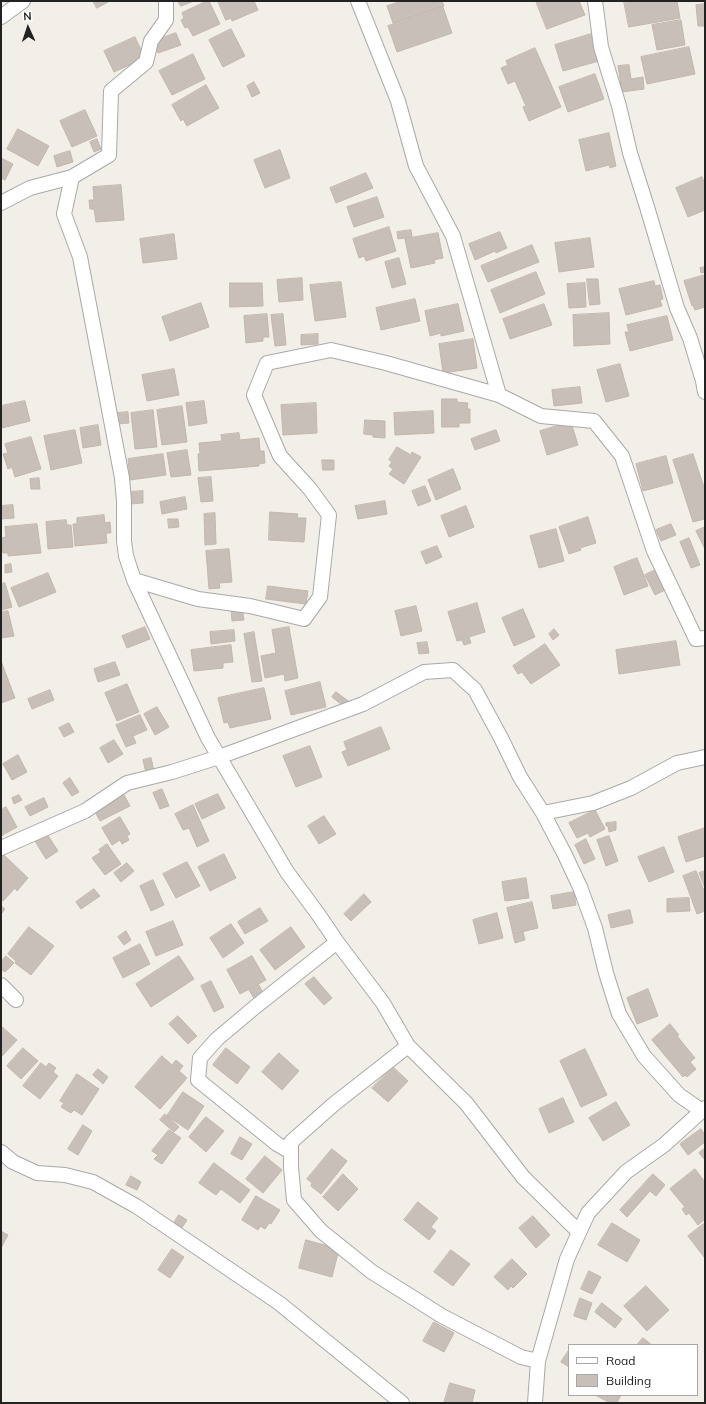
<!DOCTYPE html>
<style>
body{margin:0}
#map{position:relative;width:706px;height:1404px;overflow:hidden;background:#f2efe9;font-family:Mulish,sans-serif}
canvas{display:block}
.frame{position:absolute;inset:0;border:2px solid #222;pointer-events:none}
.legend{position:absolute;left:568px;top:1344px;width:130px;height:52px;box-sizing:border-box;background:#fff;border:1px solid #a7a7a7;margin:0;padding:5px 7px;list-style:none;font-size:12px;color:#222}
.legend li{display:flex;align-items:center;gap:8px;height:20px}
.legend b{width:20px;border:1px solid #a7a7a7}
.north{position:absolute;left:8px;top:8px;width:40px;height:40px;-webkit-text-stroke:3px #fff;paint-order:stroke;rotate:357deg;font-size:11px;font-weight:700;line-height:16px;text-align:center;color:#222}
.north::after{content:'';display:block;margin:auto;width:14px;height:18px;background:#222;clip-path:polygon(50% 0,100% 100%,50% 72%,0 100%)}
</style>
<div id="map">
<canvas width="706" height="1404"></canvas>
<div class="frame"></div>
<ul class="legend">
<li><b style="height:5px;background:#fff"></b>Road</li>
<li><b style="height:11px;background:#c7bfb8"></b>Building</li>
</ul>
<div class="north">N</div>
</div>
<script>
const context = document.querySelector('canvas').getContext('2d');
context.lineJoin = 'round';
function fillPath(path, color) { context.fillStyle = color; context.fill(path, 'evenodd'); }
function trace(path, color, width, dash) { context.strokeStyle = color; context.lineWidth = width; context.lineCap = dash ? 'butt' : 'round'; context.setLineDash(dash || []); context.stroke(path); }
const building = new Path2D(`
 M93,1h17l-13,7z
 M178,1h16l-13,5z
 M207,1h2l11,23 -27,12 -5,-9 -3,1 -4,-8 3,-2 -2,-5z
 M218,1h36l4,9 -26,11 -1,-3 -5,2z
 M403,1h39l2,5 -51,17 -6,-17z
 M536,1h43l6,14 -38,14z
 M624,1h53l3,17 -51,9z
 M705,4v22h-7l-2,-21z
 M443,7l9,26 -55,19 -9,-26z
 M681,20l4,25 -28,5 -5,-25z
 M231,29l14,27 -22,11 -14,-27z
 M176,33l5,12 -23,8 -4,-12z
 M591,34l8,27 -36,10 -8,-26z
 M135,37l10,21 -31,14 -10,-21z
 M689,47l6,27 -48,10 -6,-27z
 M535,48l26,59 -32,14 -6,-14 3,-1 -11,-25 -7,3 -7,-16 7,-3 -2,-4z
 M193,54l12,25 -33,16 -13,-24z
 M629,65l2,14 12,-2 1,12 -22,3 -4,-26z
 M595,74l9,25 -36,13 -9,-25z
 M254,82l6,11 -8,4 -5,-11z
 M206,85l13,23 -32,18 -4,-7 -2,2 -9,-16z
 M85,110l12,26 -25,11 -12,-26z
 M18,129l31,17 -11,20 -31,-17z
 M609,133l7,33 -6,2 -1,-3 -23,6 -7,-31z
 M97,139l4,10 -7,3 -4,-10z
 M280,150l10,28 -25,10 -11,-28z
 M70,151l3,11 -16,5 -3,-11z
 M1,158l12,6 -8,16 -4,-2z
 M366,173l7,15 -37,15 -6,-15z
 M702,177l3,7v26l-17,7 -12,-29z
 M121,185l3,35 -28,2 -2,-13h-4l-1,-9h5l-1,-13z
 M377,197l7,20 -30,10 -7,-20z
 M389,227l7,24 -30,10 -2,-5 -5,2 -6,-19z
 M411,230l1,7 -14,2 -1,-7z
 M500,232l7,16 -11,5 -1,-2 -20,9 -6,-16z
 M438,233l5,25 -9,2 1,3 -24,5 -6,-29z
 M174,234l3,25 -34,4 -3,-24z
 M590,238l4,29 -35,5 -4,-29z
 M532,245l7,17 -51,20 -7,-16z
 M399,258l7,26 -14,4 -7,-26z
 M705,267v5l-4,1 -1,-5z
 M536,272l9,22 -45,19 -9,-23z
 M705,275v32l-10,3 -2,-5 -1,1 -8,-25z
 M302,278l1,22 -24,2 -2,-22z
 M587,279h11l2,25 -10,1z
 M654,281l1,5 5,-1 3,14 -3,1 2,6 -36,9 -7,-26z
 M341,282l5,35 -31,4 -5,-36z
 M230,283h32l1,23 -33,1z
 M585,283l1,24 -17,1 -2,-24z
 M415,299l5,22 -39,9 -5,-22z
 M201,303l8,24 -39,14 -8,-24z
 M458,304l6,27 -23,5v-3l-11,3 -5,-25z
 M544,304l8,21 -42,14 -7,-20z
 M609,313l1,31 -36,2 -1,-31z
 M267,314l2,23h-6v4l-17,2 -2,-27z
 M283,314l3,31 -11,1 -4,-31z
 M667,316l6,24 -43,11 -5,-19h4l-2,-7z
 M318,334v10l-17,1v-10z
 M473,339l4,29 -34,5 -4,-29z
 M620,364l9,32 -23,6 -9,-32z
 M174,369l5,26 -32,6 -5,-26z
 M580,387l2,16 -28,3 -2,-16z
 M442,399h15v3l11,1 -1,6h3v14h-11v4h-17z
 M25,401l5,20 -28,7 -1,-22z
 M204,401l3,22 -18,3 -3,-23z
 M316,403l1,30 -34,2 -2,-30z
 M182,406l5,36 -25,3 -5,-35z
 M153,410l4,37 -22,2 -4,-36z
 M433,411l1,22 -39,2 -1,-22z
 M128,412l1,11 -11,1 -1,-11z
 M365,420l20,1v17l-12,-1v-2l-9,-1z
 M571,422l7,23 -31,10 -7,-24z
 M98,425l3,20 -18,3 -3,-20z
 M75,430l7,33 -31,7 -7,-34z
 M496,430l4,11 -25,9 -4,-11z
 M239,433l1,7 19,-2 1,13h4l1,12 -6,1v2l-60,5 -1,-17h2l-1,-11 23,-2 -1,-6z
 M31,437l10,32 -26,8 -3,-10 -4,2 -5,-15 5,-1 -3,-9z
 M397,447l14,8 1,-3 9,5 -17,27 -15,-10 4,-5 -4,-3 3,-4 -3,-2z
 M187,450l4,25 -20,2 -4,-24z
 M163,454l3,21 -36,5 -2,-21z
 M693,454l12,36v29l-12,3 -20,-62z
 M666,456l7,27 -30,8 -7,-27z
 M322,460h12v10h-11z
 M453,469l8,20 -25,11 -8,-20z
 M211,477l2,24 -12,1 -3,-24z
 M39,478l1,11h-9l-1,-10z
 M425,486l6,15 -13,5 -6,-15z
 M143,491v12l-13,1 -1,-12z
 M185,497l2,12 -25,5 -2,-12z
 M385,501l2,13 -29,5 -3,-13z
 M13,505l1,13 -13,1v-13z
 M466,506l8,21 -25,10 -8,-21z
 M270,512l28,2 -1,4h9l-2,24 -35,-2z
 M215,513l1,31 -11,1 -1,-31z
 M104,515l1,8 5,-1 1,11h-5l1,10 -32,3 -2,-22h4v-6z
 M588,517l8,26 -16,5 1,2 -12,4 -10,-27z
 M168,519h10l1,8 -10,1z
 M66,520l1,5h4l2,22 -25,2 -2,-27z
 M37,524l4,29 -33,3v-3h-5l-2,-15 5,-1 -1,-10z
 M671,524l5,11 -15,6 -5,-11z
 M705,527v22l-9,-18z
 M556,529l8,32 -25,7 -9,-32z
 M689,538l11,27 -9,3 -11,-26z
 M437,546l5,11 -16,7 -5,-12z
 M229,549l3,33 -13,1 1,5 -11,1 -3,-38z
 M637,558l11,28 -24,9 -10,-28z
 M11,564l1,8 -7,1v-8z
 M659,568l10,20 -14,7 -10,-20z
 M48,573l8,19 -37,15 -8,-19z
 M5,583l7,24 -11,3v-26z
 M268,586l40,5 -2,13 -40,-5z
 M477,603l8,29 -16,5 2,6 -7,2 -2,-5 -5,1 -9,-29z
 M416,606l6,25 -21,5 -6,-25z
 M242,607l2,13 -12,1 -1,-12z
 M523,609l12,28 -21,9 -12,-28z
 M8,611l6,25 -13,2v-26z
 M145,627l5,12 -23,9 -5,-12z
 M289,627l9,51 -13,3 -1,-7 -19,4 -4,-22 15,-3 -4,-23z
 M554,629l5,6 -6,5 -4,-6z
 M234,630l1,11 -24,3 -1,-12z
 M254,632l8,49 -10,1 -8,-48z
 M676,641l4,24 -61,9 -3,-24z
 M427,642l2,11 -10,1 -2,-11z
 M545,644l15,21 -29,19 -9,-12 -4,2 -5,-8z
 M231,645l2,17 -10,1v5l-29,3 -3,-21z
 M1,661l14,37 -14,5z
 M115,662l5,13 -22,7 -4,-13z
 M320,682l6,25 -35,8 -6,-24z
 M127,684l12,28 -22,9 -12,-28z
 M264,688l7,31 -41,9 -2,-6 -4,1 -6,-25z
 M50,690l4,10 -22,9 -4,-10z
 M336,692l15,11 -4,4 -4,-3 -1,1 -10,-8z
 M157,707l12,20 -14,8 -11,-21z
 M140,715l7,15 -14,6 3,7 -10,4 -10,-22z
 M69,723l5,9 -10,5 -5,-9z
 M381,727l9,22 -42,17 -6,-14 5,-2 -3,-8z
 M114,740l9,14 -15,9 -8,-15z
 M310,746l12,31 -26,10 -13,-31z
 M18,755l9,17 -15,8 -9,-16z
 M151,758l3,13 -8,2 -3,-13z
 M70,778l9,14 -7,4 -9,-13z
 M162,789l7,17 -9,3 -7,-16z
 M123,793l7,13 -30,15 -7,-13z
 M218,794l7,14 -23,11 -7,-15z
 M19,795l3,5 -8,4 -2,-6z
 M44,798l4,9 -18,9 -5,-9z
 M193,805l16,36 -12,6 -8,-19 -6,2 -8,-16z
 M6,807l11,20 -16,9v-26z
 M595,810l10,19 -15,8 -2,-4 -11,5 -8,-15z
 M324,816l12,18 -17,10 -11,-18z
 M120,817l10,17 -3,2 2,4 -7,4 -2,-4 -8,5 -10,-17z
 M616,822v8l-7,2 -1,-6h-2v-3z
 M705,828v28l-19,6 -8,-25z
 M47,834l11,17 -12,8 -11,-18z
 M609,836l9,25 -12,5 -9,-26z
 M586,839l9,20 -11,5 -9,-19z
 M107,844l14,20 -16,11 -13,-17 9,-6 -2,-2z
 M664,847l10,25 -25,10 -11,-25z
 M224,854l12,24 -26,13 -12,-24z
 M4,855l24,23 -11,13 -2,-3 -12,13 -2,-2v-40z
 M187,862l13,24 -24,12 -13,-24z
 M127,863l7,8 -13,11 -7,-9z
 M696,871l9,22v18l-8,3 -14,-38z
 M705,871v17l-6,-15z
 M526,878l3,20 -24,3 -3,-19z
 M153,880l11,25 -13,6 -11,-25z
 M94,889l6,7 -19,13 -5,-7z
 M574,892l2,13 -23,4 -2,-13z
 M364,894l7,8 -20,19 -7,-7z
 M689,898l1,13 -23,1v-13z
 M532,902l6,26 -25,6 -6,-26z
 M1,906l4,3 -4,5z
 M260,908l8,13 -23,13 -7,-12z
 M630,910l3,13 -22,5 -3,-13z
 M497,913l6,25 -24,6 -6,-24z
 M173,921l10,24 -27,11 -10,-24z
 M231,924l13,19 -21,15 -13,-20z
 M29,927l25,19 -23,29 -16,-12 1,-2 -8,-7z
 M291,927l14,20 -30,23 -15,-20z
 M126,931l5,9 -7,5 -6,-8z
 M523,932l2,8 -10,3 -2,-8z
 M140,944l10,20 -27,14 -10,-20z
 M6,956l8,7 -9,9 -4,-3v-7z
 M179,956l15,23 -43,28 -15,-23z
 M252,956l14,24 -26,14 -13,-24z
 M314,977l18,21 -8,7 -19,-21z
 M211,981l13,26 -10,5 -13,-26z
 M259,985l5,10 -9,5 -6,-10z
 M648,989l10,27 -21,8 -10,-26z
 M178,1016l19,20 -9,8 -19,-20z
 M670,1024l9,11 -2,1 18,22 -5,4 6,7 -9,8 -2,-2 -2,2 -31,-37z
 M1,1026l16,14 -16,17z
 M23,1048l15,13 -17,18 -14,-13z
 M226,1048l24,19 -13,17 -24,-19z
 M585,1049l22,46 -26,12 -21,-46z
 M279,1053l20,18 -17,19 -20,-18z
 M162,1056l10,9 4,-5 7,6 -4,5 8,7 -27,31 -25,-22z
 M41,1063l5,4 3,-4 7,5 -3,4 5,4 -18,23 -17,-13z
 M393,1067l15,14 -20,21 -16,-14z
 M98,1069l10,8 -5,7 -10,-9z
 M77,1074l22,15 -17,26 -8,-5 -3,3 -10,-6 3,-4 -4,-2z
 M183,1092l21,14 -16,24 -21,-14z
 M563,1098l11,24 -25,11 -10,-24z
 M616,1102l14,23 -27,16 -14,-23z
 M165,1114l14,13 -5,5 -14,-12z
 M206,1117l18,14 -18,21 -17,-15z
 M83,1125l9,6 -14,24 -10,-6z
 M701,1129l4,6v7l-17,13 -8,-11z
 M169,1130l12,8 -19,26 -8,-5 4,-4 -6,-4z
 M240,1137l12,7 -10,16 -11,-6z
 M705,1148v12l-6,-7z
 M332,1149l15,12 -26,33 -10,-8 1,-3 -5,-4z
 M265,1156l17,14 -19,23 -17,-14z
 M214,1163l36,27 -10,13 -19,-14 -5,6 -17,-12z
 M695,1169l10,13v37l-7,6 -9,-12 -3,2 -4,-6 3,-2 -15,-18z
 M343,1174l15,15 -20,22 -15,-14z
 M653,1174l12,11 -9,11 -6,-5 -23,26 -7,-7z
 M131,1176l10,6 -4,8 -11,-5z
 M256,1196l24,14 -9,14 -2,-1 -4,6 -5,-3 -2,4 -16,-10z
 M418,1202l20,16 -7,9 5,4 -7,9 -25,-20z
 M179,1215l8,5 -6,9 -8,-5z
 M533,1216l17,19 -14,13 -17,-20z
 M612,1223l28,17 -13,22 -29,-17z
 M705,1223v33l-1,1 -16,-21z
 M1,1231l7,4 -7,13z
 M306,1240l33,9 -7,28 -33,-9z
 M172,1249l12,8 -14,21 -12,-8z
 M451,1250l19,14 -17,22 -19,-14z
 M512,1259l15,15 -14,14 -2,-2 -3,4 -14,-13z
 M589,1271l12,6 -9,17 -11,-5z
 M646,1286l23,24 -22,21 -23,-25z
 M580,1298l12,5 -6,17 -12,-4z
 M602,1303l20,16 -7,9 -20,-16z
 M434,1322l20,11 -10,19 -21,-11z
 M643,1338l9,7h-15z
 M569,1350v17l-8,-5z
 M450,1383l25,7 -3,13h-28z
 M595,1395h26l-4,8h-6z`);
const street = new Path2D(`
 M166,1v19l-15,21 -5,21 -35,29 -2,64 -37,22 -8,37 16,43 42,221 2,23v40l2,15 8,24 74,158 79,134 31,42 19,28 46,61 25,43 58,57 57,74 56,55
 M358,1l40,100 18,65 37,70 46,159 42,21 53,5 28,35 32,95 42,88 9,-1
 M595,1l6,46 18,59 11,47 17,54 30,101 13,30 13,43 2,11
 M1,17l22,-16
 M1,203l29,-15 42,-11
 M134,580l64,19 52,7 54,13 16,-22 9,-82 -19,-26 -30,-33 -26,-61 13,-32 64,-13 55,13 113,32
 M543,813l50,-10 38,-15 46,-25 28,-6
 M1,848l84,-37 42,-28 45,-11 47,-15 144,-53 61,-32 29,-2 22,20 26,48 19,39 23,36 22,42 15,32 15,41 11,45 13,41 25,42 35,39 23,16
 M1,985l15,15
 M408,1046l-74,58 -43,38v25l3,33 27,31 51,41 70,44 79,41 17,4
 M1,1152l12,10 24,11 28,2 28,7 43,24 143,97 123,100
 M291,1152l-14,-8 -79,-64 2,-22 17,-19 38,-32 82,-65
 M535,1403l3,-42 29,-102 21,-46 38,-41 38,-27 41,-37`);
fillPath(building, '#c7bfb8');
trace(building, '#c4b6ab', 1);
trace(street, '#a9a9a9', 16);
trace(street, '#fff', 14);
</script>
